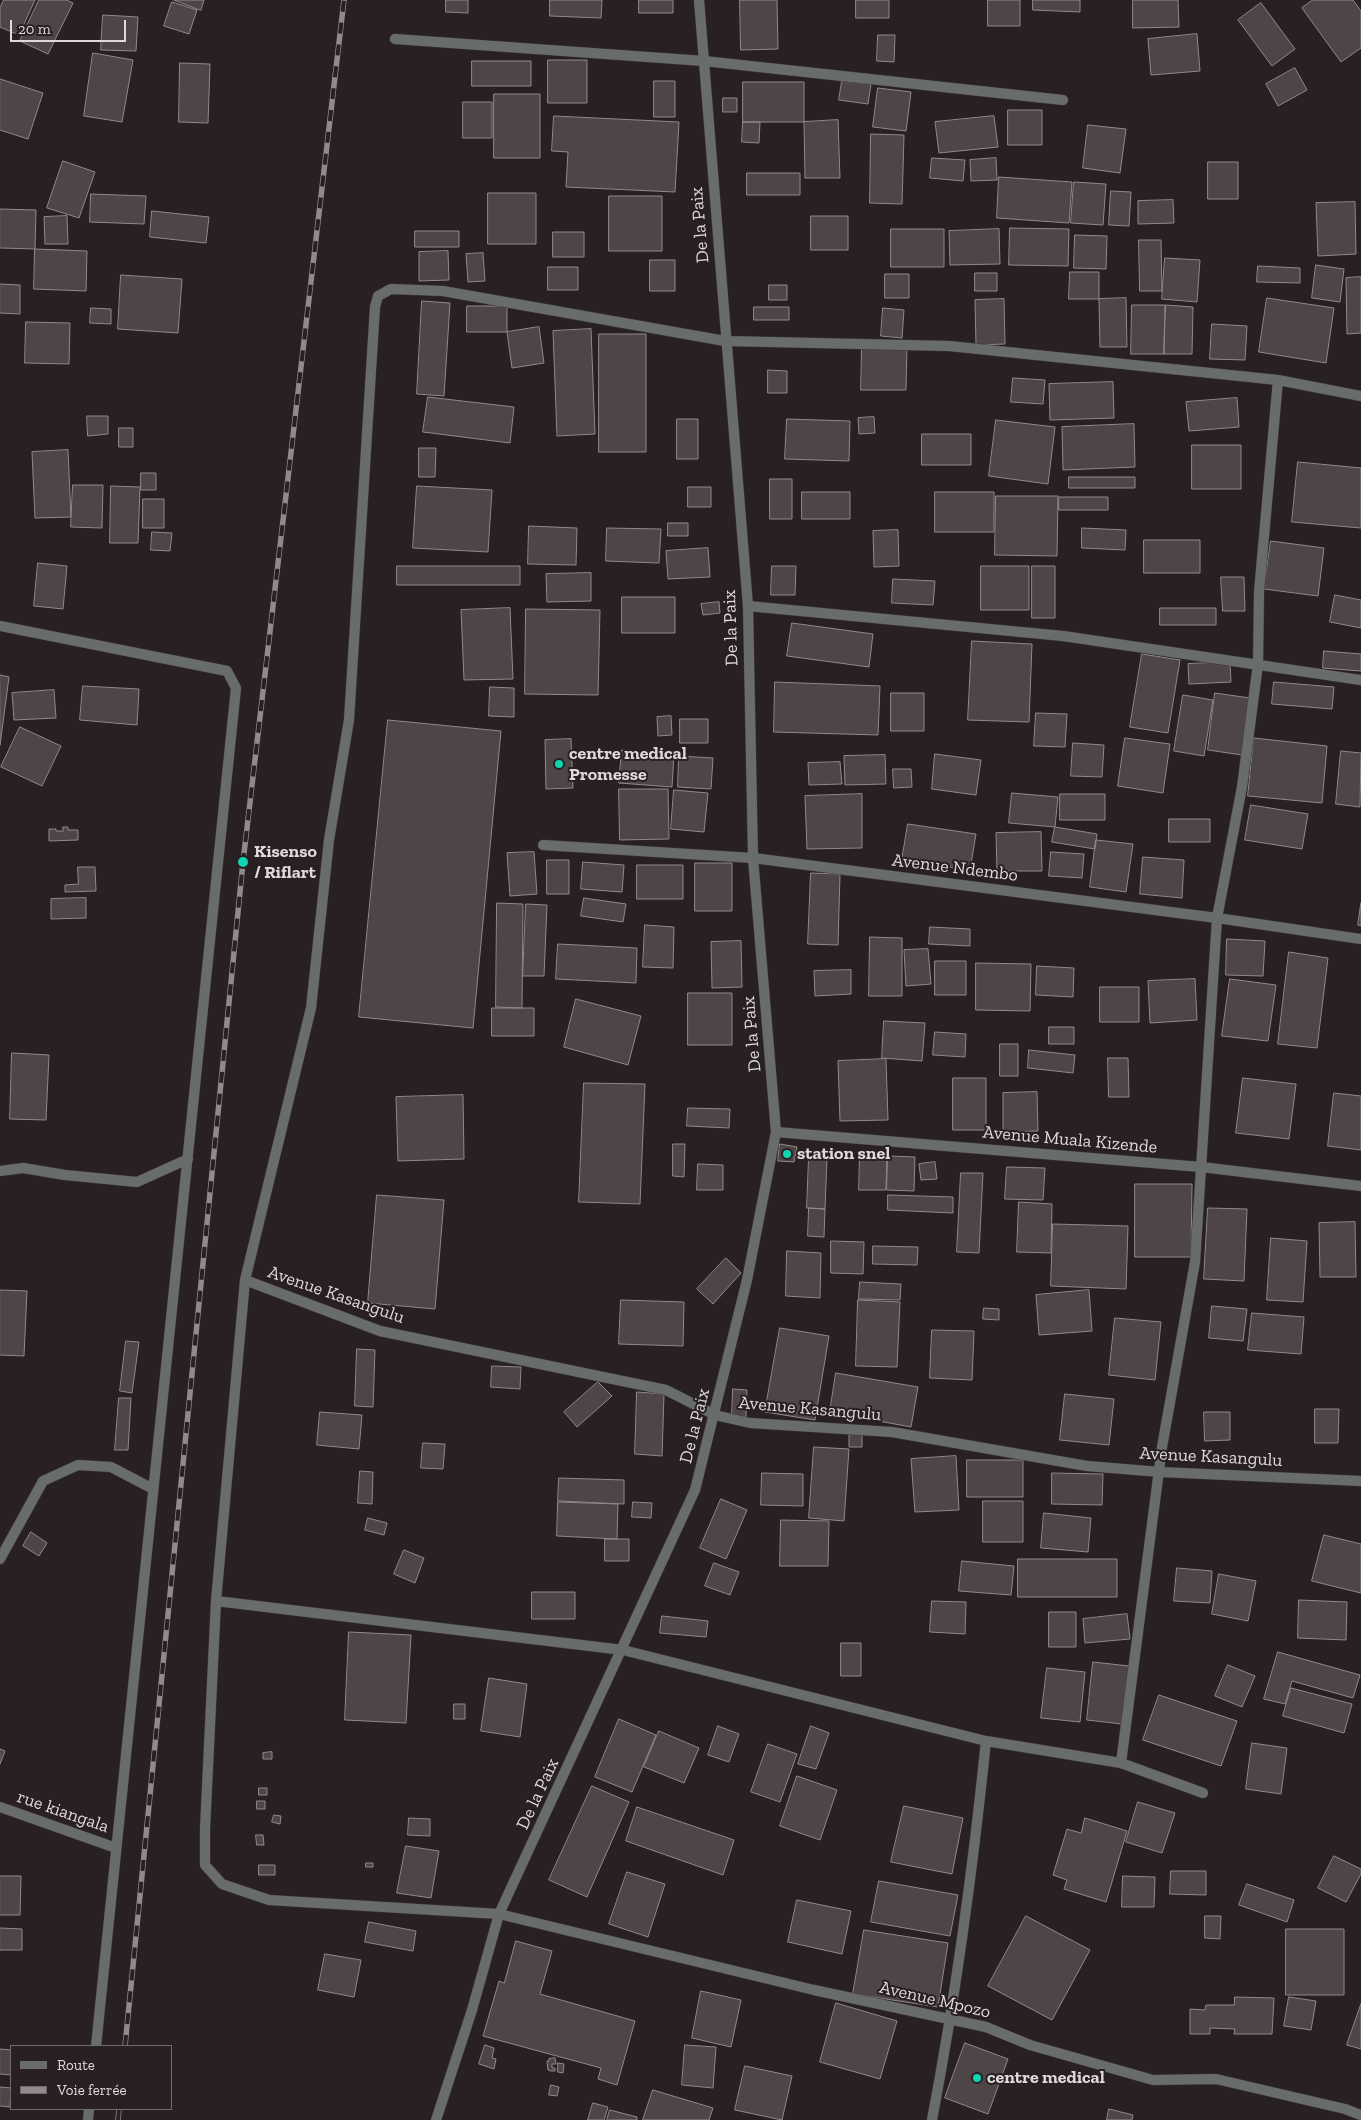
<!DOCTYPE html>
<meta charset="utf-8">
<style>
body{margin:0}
#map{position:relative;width:1361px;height:2120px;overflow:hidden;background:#282021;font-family:"Zilla Slab",serif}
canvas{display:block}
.legend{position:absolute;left:10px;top:2045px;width:162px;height:65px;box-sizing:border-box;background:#282021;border:1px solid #716a6b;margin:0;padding:6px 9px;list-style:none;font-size:15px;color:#dfd9da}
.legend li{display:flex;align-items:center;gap:10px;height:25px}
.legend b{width:25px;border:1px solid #716a6b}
.scale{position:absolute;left:10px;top:20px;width:116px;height:22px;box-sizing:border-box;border:2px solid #dfd9da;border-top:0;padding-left:6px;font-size:15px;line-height:18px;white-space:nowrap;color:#dfd9da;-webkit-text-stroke:4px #282021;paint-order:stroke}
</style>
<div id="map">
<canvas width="1361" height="2120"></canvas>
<ul class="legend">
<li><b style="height:6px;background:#686d6b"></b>Route</li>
<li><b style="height:6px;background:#918a8b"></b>Voie ferrée</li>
</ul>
<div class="scale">20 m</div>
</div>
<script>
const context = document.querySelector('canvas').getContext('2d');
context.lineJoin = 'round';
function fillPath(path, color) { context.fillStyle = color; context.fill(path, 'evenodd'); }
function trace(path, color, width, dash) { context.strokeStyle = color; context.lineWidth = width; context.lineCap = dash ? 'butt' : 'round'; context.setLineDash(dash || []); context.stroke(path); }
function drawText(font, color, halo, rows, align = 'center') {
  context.font = font + ' "Zilla Slab",serif'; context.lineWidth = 4; context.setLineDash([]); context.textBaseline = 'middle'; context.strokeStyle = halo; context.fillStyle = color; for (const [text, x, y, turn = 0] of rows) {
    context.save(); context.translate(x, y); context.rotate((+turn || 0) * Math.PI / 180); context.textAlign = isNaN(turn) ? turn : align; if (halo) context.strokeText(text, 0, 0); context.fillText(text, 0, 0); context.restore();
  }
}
const building = new Path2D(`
 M4,0h31l-16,35 -19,-8v-19z
 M39,0h27l7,3 -25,51 -28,-13z
 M174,0h30l-3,10z
 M446,0h22v13l-22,-1z
 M550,0h52l-1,18 -51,-2z
 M639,0h34v13h-34z
 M740,0h37l1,49 -37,1z
 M856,0h33v18h-33z
 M988,0h32v26h-32z
 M1033,0h47v12l-47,-2z
 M1133,0h45l1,27 -46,1z
 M1313,0h40l8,11v37l-20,14 -39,-54z
 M172,2l25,8 -8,24 -25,-8z
 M1261,3l34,46 -23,17 -34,-46z
 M103,15l35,2 -2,34 -35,-1z
 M1197,34l3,37 -49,4 -3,-36z
 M878,35h17l-1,27 -17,-1z
 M93,53l40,7 -11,62 -38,-6z
 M548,60h39v43h-39z
 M472,61h59v25h-59z
 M180,63l30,1 -2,59 -29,-1z
 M1295,68l12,22 -29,16 -12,-22z
 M0,79l43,14 -15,46 -28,-9z
 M654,81h21v36h-21z
 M842,81l29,3 -3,20 -29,-4z
 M743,82h61v40h-61z
 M878,88l33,4 -5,39 -33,-4z
 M494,94h46v64h-46z
 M723,98h14v14h-14z
 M463,102h29v36h-29z
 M1008,110h34v35h-34z
 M554,116l125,6 -4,70 -109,-5 2,-35 -16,-1z
 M994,116l4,31 -59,6 -4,-31z
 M838,120l2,58h-35l-1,-56z
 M743,122h17l-1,21 -17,-1z
 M1088,125l38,4 -6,44 -37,-5z
 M871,134l33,1 -2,69 -32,-1z
 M932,158l33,2 -2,21 -33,-3z
 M996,158l1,22 -26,1 -1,-21z
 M63,161l32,11 -16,46 -32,-10z
 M1208,162h30v37h-30z
 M747,173h53v22h-53z
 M999,177l73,5 -3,41 -72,-5z
 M1074,182l32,2 -3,41 -32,-2z
 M1111,191l20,1 -2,34 -20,-1z
 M488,193h48v51h-48z
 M91,194l55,2 -2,28 -54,-2z
 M609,196h53v55h-53z
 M1173,200l1,23 -36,1v-23z
 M1355,202l1,52 -38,2 -2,-53z
 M0,209l36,1 -1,39 -35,-1z
 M152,211l57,6 -3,26 -56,-6z
 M67,216l1,28h-23l-1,-27z
 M811,216h37v34h-37z
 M1010,228l59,1 -1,37 -59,-1z
 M891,229h53v38h-53z
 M999,229l1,35 -50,1 -1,-34z
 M415,231h44v16h-44z
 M553,232h31v25h-31z
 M1075,235l32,1 -1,33 -32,-1z
 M1139,240h22l1,51h-22z
 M35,249l52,2 -1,40 -52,-2z
 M448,251l1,29 -30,1v-29z
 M483,253l2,28 -17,1 -2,-28z
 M1165,258l35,2 -3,42 -35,-3z
 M650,260h25v31h-25z
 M1316,265l28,4 -4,33 -28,-4z
 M1258,266l42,2v15l-43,-1z
 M548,267h30v23h-30z
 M1070,272h29v27h-30z
 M975,273h22v18h-22z
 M885,274h24v24h-24z
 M121,275l61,4 -4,54 -60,-4z
 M1361,277v56l-14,1 -1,-56z
 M0,284l20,1v29l-20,-1z
 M769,285h18v15h-18z
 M1126,298l1,49h-27l-1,-48z
 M1267,298l67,10 -8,55 -67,-11z
 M1004,299l1,45 -29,1 -1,-45z
 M422,301l28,2 -6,93 -27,-2z
 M1132,305h33l-1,49h-33z
 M1166,305l27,2 -1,47h-28z
 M467,306h40v26h-40z
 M754,307h35v13h-35z
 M91,308l20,1v15l-21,-1z
 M883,308l21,2 -2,28 -21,-2z
 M26,322l44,1 -1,41 -44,-1z
 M1212,324l35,2 -2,34 -35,-1z
 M539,327l5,36 -32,5 -5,-36z
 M591,329l4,105 -38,2 -4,-105z
 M599,334h47v118h-47z
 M862,347h45l-1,43h-45z
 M768,370l19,1v22h-19z
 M1013,378l32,2 -2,24 -32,-2z
 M1113,382l1,36 -64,2 -1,-36z
 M428,397l86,10 -4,36 -87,-11z
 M1237,398l2,29 -50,4 -3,-29z
 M87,416h21v18l-20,2z
 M874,417l1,16 -16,1 -1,-16z
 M677,419h21v40h-21z
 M787,419l63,2 -1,40 -64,-2z
 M996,420l59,7 -7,57 -59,-8z
 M1134,424l1,43 -72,3 -1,-43z
 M119,428h14v19h-14z
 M922,434h49v31h-49z
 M1192,445h49v44h-49z
 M419,448h17l-1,29h-16z
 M68,450l3,67 -36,1 -3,-66z
 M1298,462l63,6v60l-69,-6z
 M141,473h15v17h-15z
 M1069,477h66v11h-66z
 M770,479h22v40h-22z
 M73,485h30l-1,43 -31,-1z
 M111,486l29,1 -2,56h-28z
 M417,486l75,4 -4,62 -75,-4z
 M688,487h23v20h-23z
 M802,492h48v27h-48z
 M935,492h59v40h-59z
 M996,496h62l-1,60 -62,-1z
 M1059,497h49v13h-49z
 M143,499h21v29h-21z
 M668,523h20v13h-20z
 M529,526l48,2 -1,37 -48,-1z
 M607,528l54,1 -2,34 -53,-2z
 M1082,528l44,2 -1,20 -43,-2z
 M898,530l1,36 -25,1 -1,-36z
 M152,532l20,1 -2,18 -19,-1z
 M1144,540h56v33h-56z
 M1271,541l53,7 -6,48 -54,-7z
 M708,548l2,29 -42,2 -2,-28z
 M38,563l29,3 -4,43 -29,-3z
 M397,566h123v19h-123z
 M772,566h24l-1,29h-24z
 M981,566h48v44h-48z
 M1032,566h23v52h-23z
 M591,573v28l-44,1 -1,-28z
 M1221,577h23l1,34h-22z
 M893,579l42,2 -2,24 -41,-2z
 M1335,595l26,5v28l-31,-6z
 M622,597h53v36h-53z
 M719,602l1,11 -17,2 -2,-11z
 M510,608l3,71 -49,1 -3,-70z
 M1160,608h56v17h-56z
 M526,609l74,1 -2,85 -73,-1z
 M792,623l81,11 -4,33 -82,-11z
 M972,641l60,3 -3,78 -61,-2z
 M1324,651l37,3v17l-38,-3z
 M1142,654l38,6 -12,73 -38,-6z
 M1230,662l1,20 -42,2 -1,-20z
 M0,675l9,2 -9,68z
 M775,682l105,4 -2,49 -104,-3z
 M1274,682l60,5 -2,22 -60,-5z
 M83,686l56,3 -2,36 -57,-5z
 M490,687l24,1v29l-25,-1z
 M54,690l2,28 -42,2 -2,-27z
 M891,693h33v38h-33z
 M1215,693l35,5 -8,57 -34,-5z
 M1183,695l30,5 -9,56 -30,-5z
 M1036,713l31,1 -2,33 -31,-1z
 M671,716l1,19 -14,1 -1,-19z
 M680,719h28v24h-28z
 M388,720l113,11 -28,297 -114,-11z
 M20,727l41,19 -19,40 -41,-19z
 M1125,738l45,6 -7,49 -45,-7z
 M1254,738l73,8 -5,57 -74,-7z
 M571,739l2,49 -27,1 -1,-49z
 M1073,743l31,2 -2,32 -31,-1z
 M622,750l52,4 -2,33 -53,-4z
 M1341,751l20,2 -1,54 -24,-3z
 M935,754l46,6 -5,35 -44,-6z
 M885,755l1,29 -41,1 -1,-29z
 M679,756l34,2 -2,31 -33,-2z
 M840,762l2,22 -33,1 -1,-22z
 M893,769h18l1,18 -18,1z
 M619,789h49l1,50 -49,1z
 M674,790l34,3 -4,39 -33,-3z
 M1012,793l46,4 -3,30 -46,-4z
 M862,794v54l-55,1 -2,-53z
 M1060,794h45v26h-45z
 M1251,805l57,9 -6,35 -57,-9z
 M1169,819h41v23h-41z
 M908,824l68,10 -6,36 -68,-10z
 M63,827h5v3h10v10l-29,1v-12h7v2h7z
 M1055,827l42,7 -2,15 -43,-7z
 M1041,832l1,39h-45l-1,-38z
 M1096,840l37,4 -7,48 -36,-5z
 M534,852l3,42 -27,2 -3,-43z
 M1051,852l33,2 -2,24 -33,-2z
 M1143,857l41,3 -2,38 -42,-4z
 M547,860h22v34h-22z
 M583,862l41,3 -2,27 -41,-3z
 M695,863h37v48h-37z
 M637,865h46v34h-46z
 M78,867h17l1,24 -31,1v-7l13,-1z
 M811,873l29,1 -2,71 -30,-1z
 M86,898v20l-35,1v-20z
 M584,898l42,6 -3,18 -42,-6z
 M497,903l26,1 -1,104 -26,-1z
 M1361,903v23l-3,-1z
 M526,904l21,1 -3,71h-21z
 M645,925l29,2 -1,41 -30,-1z
 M930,927l40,2v17l-41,-2z
 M870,937l32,1v58h-33z
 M1227,939l38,2 -2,35 -37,-1z
 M741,941l1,46 -30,1 -1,-46z
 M558,944l79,4 -1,35 -80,-4z
 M928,949l3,35 -25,2 -2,-36z
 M1289,952l39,6 -11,90 -39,-4z
 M935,961h31v34h-31z
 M976,963l55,1 -1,47 -54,-1z
 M1037,966l37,2 -1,29 -37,-2z
 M851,970v24l-36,2 -1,-25z
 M1195,979l2,41 -47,3 -2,-42z
 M1230,979l46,6 -8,56 -46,-5z
 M1100,987h39v35h-39z
 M688,993h44v52h-44z
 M576,999l65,17 -13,49 -64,-18z
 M492,1008h42v28h-42z
 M884,1021l41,2 -3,38 -40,-3z
 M1049,1027h25v17h-25z
 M935,1032l31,2 -1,23 -32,-2z
 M1000,1044h18v32h-18z
 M1029,1050l46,5 -2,18 -45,-5z
 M12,1053l37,2 -3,65 -36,-1z
 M1108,1058h20l1,39h-20z
 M886,1059l2,61 -48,1 -2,-60z
 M953,1078h33v52h-33z
 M1243,1078l53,6 -7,55 -53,-6z
 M584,1083l61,1 -5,120 -61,-2z
 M1037,1092l1,39 -35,1v-39z
 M1334,1093l27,3v54l-33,-4z
 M463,1095l1,64 -66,2 -2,-64z
 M688,1108l42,1 -1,19 -42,-2z
 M673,1144h12l-1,33 -11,-1z
 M780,1144l17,3 -3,15 -16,-1z
 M860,1155l27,1 -1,34h-27z
 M888,1156l27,1 -1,34 -27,-1z
 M809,1157l18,1 -2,51 -18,-1z
 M935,1162l2,17 -16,1 -2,-16z
 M698,1164l25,1v25h-26z
 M1007,1167l38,1 -2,32 -38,-1z
 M961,1173h22l-4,80 -22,-1z
 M1135,1184h57l-1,73h-56z
 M377,1195l67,5 -9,109 -67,-6z
 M888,1195l65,2v16l-65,-3z
 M1019,1202l33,2 -1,49 -34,-1z
 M809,1208l16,1 -1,28 -16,-1z
 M1208,1208l39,1 -3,72 -40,-2z
 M1355,1222l1,55h-36l-1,-54z
 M1053,1224l75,2 -2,63 -75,-3z
 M1271,1238l36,3 -4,61 -36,-2z
 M831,1241l33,1 -1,32 -32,-1z
 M873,1246l45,1 -1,18 -44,-1z
 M787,1251l34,2 -1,45 -34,-2z
 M726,1258l15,15 -28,31 -16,-15z
 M860,1282l41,2 -1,16 -41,-1z
 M0,1290l27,1 -3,65 -24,-1z
 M1089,1290l3,41 -53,4 -3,-40z
 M621,1300l63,2 -1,44 -64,-2z
 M858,1300l42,2 -3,65 -41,-1z
 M1212,1306l35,3 -4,32 -34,-3z
 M984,1308l15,1v11l-16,-1z
 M1252,1313l52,4 -3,37 -53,-4z
 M1115,1318l46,4 -6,58 -46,-5z
 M780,1328l49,8 -14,84 -50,-8z
 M932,1330l42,1 -2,49 -42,-2z
 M126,1341l13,1 -7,51 -12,-2z
 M357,1349l18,1 -2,57 -18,-1z
 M492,1366l29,1 -1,22 -29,-2z
 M836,1373l82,14 -7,40 -81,-15z
 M598,1382l14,14 -35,31 -13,-15z
 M733,1389l14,1 -1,27 -14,-1z
 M637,1392l27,2 -2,62 -27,-2z
 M1065,1394l49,5 -5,46 -49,-5z
 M119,1398h12l-3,52h-13z
 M1315,1409h24l-1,34h-23z
 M320,1412l42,3 -3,34 -42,-4z
 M1204,1412h26v28l-25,1z
 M862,1432v15h-13v-14z
 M423,1443l22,1 -2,25 -22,-1z
 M814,1447l35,2 -5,72 -35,-3z
 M956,1456l3,54 -44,2 -4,-53z
 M967,1460h56v37h-56z
 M360,1471l13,1 -1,32 -14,-1z
 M762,1473l41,1v32l-42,-1z
 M1052,1473l51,1 -1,31 -50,-1z
 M559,1478l65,2v24l-66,-3z
 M721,1499l26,11 -21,49 -26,-11z
 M983,1501h40v41h-40z
 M558,1502l60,2 -1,35 -60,-3z
 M633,1502l19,1 -1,15 -19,-1z
 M1044,1513l47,5 -3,34 -47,-4z
 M368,1518l19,5 -3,12 -19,-5z
 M781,1520l48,1 -1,45h-48z
 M31,1532l16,11 -8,13 -16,-10z
 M1324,1535l37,9v49l-49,-12z
 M605,1539h24v22h-24z
 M404,1550l20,8 -9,25 -21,-9z
 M1018,1559h99v38h-99z
 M962,1561l52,5 -3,29 -52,-4z
 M714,1563l25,9 -9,23 -25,-9z
 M1177,1568l35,3 -2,32 -36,-2z
 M1219,1574l37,7 -8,40 -36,-7z
 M532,1592h43v27h-43z
 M1299,1600l48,2 -1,38 -48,-2z
 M932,1601l34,1 -1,32 -35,-2z
 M1049,1612h27v35h-27z
 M1127,1614l3,25 -45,4 -2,-24z
 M662,1616l46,5 -2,16 -46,-4z
 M349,1632l62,3 -5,88 -61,-3z
 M841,1643h20v33h-20z
 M1278,1652l82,23 -7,23 -61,-17 -7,23 -21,-5z
 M1093,1662l36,4 -7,58 -35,-4z
 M1228,1665l27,11 -13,31 -27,-11z
 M1047,1668l38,4 -5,50 -39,-4z
 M489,1678l38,6 -7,53 -39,-6z
 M1291,1688l61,16 -8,29 -61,-17z
 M1159,1695l78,26 -16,45 -78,-26z
 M454,1704h11v15h-11z
 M619,1719l37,16 -24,57 -37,-15z
 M718,1726l21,8 -10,28 -21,-7z
 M811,1726l18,7 -13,36 -18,-5z
 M659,1731l40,17 -15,35 -40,-16z
 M1252,1743l35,5 -6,46 -35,-5z
 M768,1744l29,10 -17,48 -29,-10z
 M0,1749l5,2 -5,13z
 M272,1752v7h-9v-6z
 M797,1776l40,14 -17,50 -40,-14z
 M592,1786l37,16 -42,95 -38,-17z
 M259,1788h8v7h-8z
 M257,1801h8v8h-8z
 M1138,1802l37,11 -13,40 -36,-11z
 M904,1806l59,12 -11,56 -61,-12z
 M637,1807l97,33 -11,35 -97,-34z
 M274,1815l7,1 -1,8 -8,-2z
 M409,1818l21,1v17l-22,-1z
 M1085,1818l42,13 -21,71 -42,-13 3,-9 -14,-5 14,-46 14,4z
 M256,1835h7l1,10h-7z
 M406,1846l33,5 -8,47 -34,-5z
 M1334,1856l27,13v5l-15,28 -28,-14z
 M366,1863h7v4h-7z
 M259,1865h16v10h-16z
 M1171,1871h35v24l-36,-1z
 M627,1872l38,12 -17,53 -39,-13z
 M0,1876h21l-1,39h-20z
 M1123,1876l32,1 -1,30h-32z
 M879,1881l79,14 -8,41 -79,-14z
 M1247,1884l47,16 -7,22 -48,-17z
 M797,1900l54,11 -9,43 -54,-12z
 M1026,1916l64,34 -38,70 -64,-34z
 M1205,1916h16l-1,23 -15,-1z
 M369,1922l47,9 -3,20 -48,-9z
 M0,1928l22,1v21h-22z
 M1286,1929h58v66h-58z
 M864,1930l84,13 -10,64 -85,-13z
 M516,1941l36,10 -12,43 95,27 -18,64 -19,-6 3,-11 -118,-32 16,-55 5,2z
 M325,1954l36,6 -7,37 -36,-7z
 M701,1991l40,9 -10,47 -39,-9z
 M1235,1997l39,1 -2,36h-38l1,-5 -25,-1v6h-20v-25l15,1 1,-5h28z
 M1289,1997l27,4 -5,29 -27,-4z
 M836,2003l61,18 -17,58 -60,-17z
 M1361,2004v45l-14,-4z
 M965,2043l43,16 -20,55 -43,-16z
 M485,2045l9,3 -2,10 4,1 -2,10 -15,-5z
 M685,2045l31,2 -3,41 -31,-3z
 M0,2049l11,1v25l-11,-1z
 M555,2058l1,6h-4v4h3v3h-4l-3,-1 -1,-9h2v-2z
 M558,2063l6,1 -1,9 -5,-1z
 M745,2066l47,10 -10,44 -47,-10z
 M551,2085l8,2 -2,9 -8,-1z
 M0,2087l11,1 -1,19 -10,-1z
 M653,2090l60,18 -4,12h-66z
 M593,2103l15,4 -4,13h-16z
 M1109,2109l24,6 -1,5h-25z
 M610,2110l27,7v3h-30z`);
const minor = new Path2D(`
 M395,39l309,22 359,39
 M1361,396l-83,-16 -329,-34 -224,-5 -282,-50 -52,-2 -13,7 -3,11 -26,413 -20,120 -18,168 -66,272 -29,321 -11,228v36l17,19 47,16 230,14 315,76 172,37 44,18 123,35 63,-1 129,30 16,6
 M748,606l315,30 298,44
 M0,626l227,45 9,17 -140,1358
 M543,845l210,13 464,60 144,21
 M776,1132l425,35 160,19
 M0,1171l23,-3 42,7 72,7 51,-23
 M245,1280l135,51 286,59 49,25 35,8 142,9 195,34 73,6 201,9
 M0,1559l43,-78 35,-16 33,2 42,22
 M216,1601l407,49 363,91 135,22 82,30
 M1121,1763l41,-316 33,-185 22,-344 25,-131 16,-123 1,-72 19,-212
 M0,1807l116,41
 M88,2120l1,-11
 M932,2120c24,-126 41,-252 54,-379`);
const tertiary = new Path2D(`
 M436,2120l36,-110 27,-96 196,-424 52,-210 29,-148 -23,-274 -5,-252 -49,-606`);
const rail = new Path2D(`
 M125,2046l118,-1184 101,-862
 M118,2120l1,-11`);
const markers = [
 [559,764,5,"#10d5b4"],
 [243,862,6,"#10d5b4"],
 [787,1154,5,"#10d5b4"],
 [977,2078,5,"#10d5b4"]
];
const streetNames = [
 ["De la Paix",700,225,-95],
 ["De la Paix",731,628,-92],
 ["Avenue Ndembo",955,868,7],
 ["De la Paix",752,1034,-95],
 ["Avenue Muala Kizende",1070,1140,5],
 ["Avenue Kasangulu",336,1295,19],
 ["Avenue Kasangulu",810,1409,5],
 ["De la Paix",695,1426,-76],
 ["Avenue Kasangulu",1211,1457,3],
 ["De la Paix",538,1794,-65],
 ["rue kiangala",63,1812,19],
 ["Avenue Mpozo",935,2000,13]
];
const poiNames = [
 ["centre medical",569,754],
 ["Promesse",569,775],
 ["Kisenso",254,852],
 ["/ Riflart",254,873],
 ["station snel",797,1154],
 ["centre medical",987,2078]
];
fillPath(building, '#4e4546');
trace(building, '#93888a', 1);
trace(minor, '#423a3b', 11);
trace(tertiary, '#423a3b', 11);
trace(minor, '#686d6b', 10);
trace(tertiary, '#686d6b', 10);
trace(rail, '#918a8b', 5.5);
trace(rail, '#282021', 4, [11]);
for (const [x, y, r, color] of markers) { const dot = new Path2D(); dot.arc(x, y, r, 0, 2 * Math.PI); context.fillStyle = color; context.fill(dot); trace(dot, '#282021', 2); }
drawText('18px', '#dfd9da', '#282021', streetNames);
drawText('bold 18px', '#dfd9da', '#282021', poiNames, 'left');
</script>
